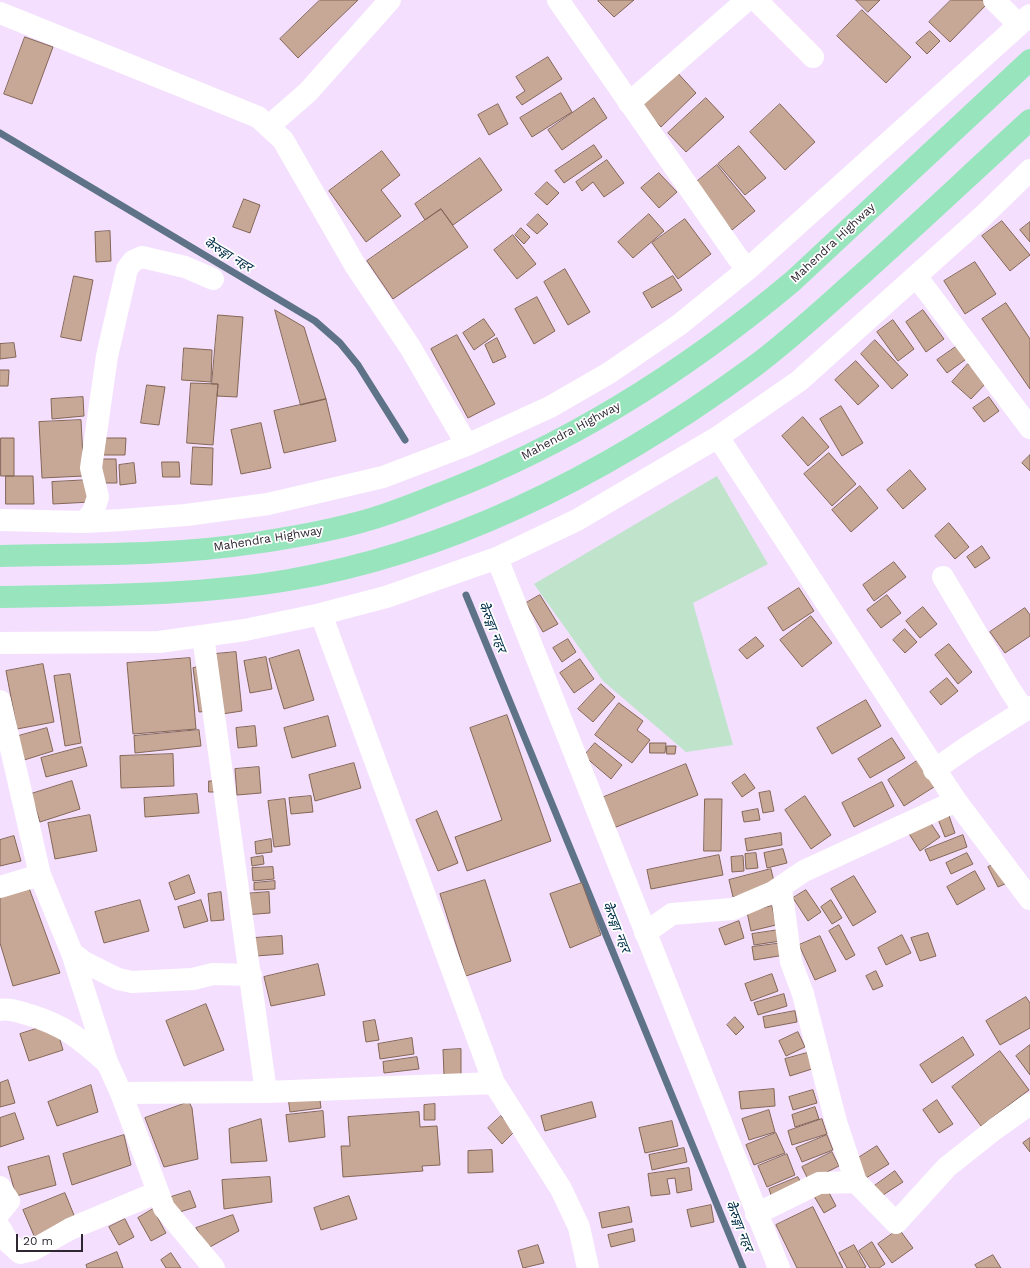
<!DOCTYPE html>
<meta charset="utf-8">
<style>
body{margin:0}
#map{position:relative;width:1030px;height:1268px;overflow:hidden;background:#f4e0fe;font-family:"Work Sans",sans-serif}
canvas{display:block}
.scale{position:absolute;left:16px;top:1234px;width:67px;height:18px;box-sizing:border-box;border:2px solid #2e2732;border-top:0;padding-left:5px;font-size:12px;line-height:14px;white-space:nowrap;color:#2e2732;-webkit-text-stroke:3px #fff;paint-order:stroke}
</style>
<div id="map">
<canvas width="1030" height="1268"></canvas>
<div class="scale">20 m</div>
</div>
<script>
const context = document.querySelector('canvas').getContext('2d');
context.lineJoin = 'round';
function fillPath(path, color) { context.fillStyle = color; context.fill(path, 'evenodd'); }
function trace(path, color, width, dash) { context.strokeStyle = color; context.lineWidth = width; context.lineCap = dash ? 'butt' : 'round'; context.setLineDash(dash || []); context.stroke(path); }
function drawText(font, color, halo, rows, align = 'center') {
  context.font = font + ' "Work Sans","Noto Sans Devanagari",sans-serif'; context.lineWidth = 3.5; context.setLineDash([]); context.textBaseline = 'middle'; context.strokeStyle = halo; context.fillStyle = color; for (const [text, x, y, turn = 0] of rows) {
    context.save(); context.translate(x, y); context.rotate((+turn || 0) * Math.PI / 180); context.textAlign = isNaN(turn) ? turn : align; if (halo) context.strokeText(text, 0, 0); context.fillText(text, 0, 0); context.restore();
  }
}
const green = new Path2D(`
 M717,476l51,88 -75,39 40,142 -47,7 -83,-71 -69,-97z`);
const stream = new Path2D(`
 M0,133l315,188 25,22 18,22 47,75
 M466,595l277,673`);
const building = new Path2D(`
 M320,0h38l-60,58 -18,-19z
 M600,0h34l-20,17 -16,-16z
 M856,0h24l-12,12z
 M951,0h31l5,4 -37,38 -21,-20z
 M862,10l49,47 -25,26 -49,-47z
 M930,31l10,10 -13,13 -11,-11z
 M25,37l28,10 -21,57 -28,-10z
 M548,57l14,22 -40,26 -6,-8 9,-6 -9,-14z
 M674,69l22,24 -35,34 -23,-24z
 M561,93l11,19 -40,25 -12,-19z
 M594,98l13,20 -45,32 -14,-20z
 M706,98l18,19 -38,35 -18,-19z
 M498,104l10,20 -19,11 -11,-20z
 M780,104l35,38 -30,28 -35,-38z
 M594,145l8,12 -38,26 -9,-12z
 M739,146l27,32 -21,17 -27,-31z
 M382,151l18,24 -19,15 20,26 -35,26 -37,-51z
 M480,158l22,32 -49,35 -12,-16 -16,11 -10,-16z
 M607,160l17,23 -20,14 -11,-15 -11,9 -6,-9z
 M717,165l38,46 -23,19 -38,-46z
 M659,173l18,19 -18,16 -18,-20z
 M547,182l12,11 -12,12 -12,-11z
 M244,199l16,6 -10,28 -17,-6z
 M441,209l27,38 -75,52 -26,-38z
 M538,214l10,10 -11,10 -10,-9z
 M649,214l15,17 -31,27 -15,-16z
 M685,219l26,35 -33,25 -26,-36z
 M1002,221l28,34 -20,16 -28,-35z
 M1030,222v20l-10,-12z
 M521,228l9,9 -6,7 -9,-9z
 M110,231l1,30 -15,1 -1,-30z
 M513,235l23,29 -19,15 -23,-29z
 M975,262l21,32 -31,20 -21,-33z
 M565,269l25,43 -22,13 -24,-43z
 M74,276l19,4 -12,61 -20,-4z
 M673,276l9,14 -30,18 -9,-15z
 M537,297l18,34 -21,13 -19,-35z
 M1006,303l24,36v50l-48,-70z
 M275,310l29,17 22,72 -25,6z
 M923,310l21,29 -18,13 -20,-30z
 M218,315l25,2 -6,80 -20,-1 1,-12h-6z
 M484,319l11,16 -21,15 -11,-17z
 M893,320l21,29 -16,12 -21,-29z
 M457,335l38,69 -27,14 -37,-69z
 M497,338l9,19 -13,6 -8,-18z
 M875,340l33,35 -16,14 -31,-35z
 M14,343l2,14 -16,2v-15z
 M960,344l9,13 -22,16 -10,-13z
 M184,348l28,2 -1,32 -29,-2z
 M856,361l23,25 -21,19 -23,-25z
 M968,364l19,18 -16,17 -19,-17z
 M0,370h9l-1,16h-8z
 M191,383l27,1 -5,61 -26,-2z
 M147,385l18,2 -6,38 -18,-2z
 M83,397l1,19 -32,3 -1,-20z
 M989,397l10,14 -15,11 -11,-14z
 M326,399l10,42 -52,12 -10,-42z
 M841,406l22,37 -21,13 -22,-37z
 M803,417l26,30 -21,19 -26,-30z
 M81,420l3,56 -42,2 -3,-56z
 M261,423l10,45 -30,6 -10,-44z
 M1,438h13v38h-13z
 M101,438h25l-1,17h-24z
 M193,447l20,1 -1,37 -21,-1z
 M829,453l27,31 -24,22 -28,-32z
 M1030,455v16l-8,-8z
 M99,459h17l1,24h-18z
 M162,462h17l1,15h-17z
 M134,463l2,20 -16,2 -1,-20z
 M910,470l16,19 -23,20 -16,-19z
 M6,476h27l1,28h-28z
 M90,480l1,22 -38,2 -1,-22z
 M860,486l18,22 -27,24 -19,-22z
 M949,523l20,24 -14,12 -20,-23z
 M982,546l8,12 -15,10 -8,-11z
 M894,562l12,15 -32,24 -11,-16z
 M799,588l15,23 -31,20 -15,-23z
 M540,595l18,29 -15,8 -17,-29z
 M887,595l14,18 -20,15 -14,-18z
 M923,607l14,17 -17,14 -14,-17z
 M1025,608l5,7v21l-25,17 -15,-21z
 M811,616l21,27 -30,24 -22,-27z
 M905,629l12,13 -12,11 -12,-13z
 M756,637l8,9 -17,13 -8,-9z
 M568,639l8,13 -14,10 -9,-14z
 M949,644l23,28 -14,12 -23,-29z
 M299,650l15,50 -30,9 -15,-50z
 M236,652l6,59 -20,3 -7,-60z
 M266,657l6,32 -22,4 -6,-32z
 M190,658l6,71 -63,5 -6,-71z
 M580,659l14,20 -20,14 -14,-20z
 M43,664l11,58 -37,7 -11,-58z
 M204,666l6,45 -11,1 -6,-44z
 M70,674l11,69 -16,3 -11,-70z
 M947,678l11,13 -17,14 -11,-13z
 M601,684l14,13 -22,25 -15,-13z
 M866,700l15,26 -49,28 -15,-26z
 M619,703l24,18 -6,9 13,10 -18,23 -37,-28z
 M507,715l44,126 -84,30 -12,-34 47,-17 -32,-92z
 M328,716l8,30 -44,12 -8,-30z
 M255,726l2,20 -19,2 -2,-20z
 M47,728l6,23 -32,10 -6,-24z
 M199,730l2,16 -66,7 -1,-17z
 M892,738l13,20 -35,20 -12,-19z
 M595,743l27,22 -11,14 -27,-23z
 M650,743h16l-1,10h-15z
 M667,746h9l-1,8h-8z
 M82,747l5,19 -41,11 -5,-19z
 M173,754l1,32 -53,2 -1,-32z
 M920,759l17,26 -33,21 -16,-26z
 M354,763l7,25 -46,13 -6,-26z
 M686,764l12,31 -87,34 -12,-30z
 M259,767l2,26 -24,2 -2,-26z
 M745,774l10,14 -13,9 -10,-14z
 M72,781l8,28 -40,13 -9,-28z
 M209,781h11v11h-11z
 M882,782l12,24 -40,21 -12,-24z
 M770,791l4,20 -11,2 -4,-20z
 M197,794l2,19 -54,4 -1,-19z
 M311,796l2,16 -22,2 -2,-16z
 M805,796l26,39 -20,14 -26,-39z
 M285,799l5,46 -16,2 -6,-46z
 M705,799h17l-1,52h-17z
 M758,809l2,11 -16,2 -2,-10z
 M947,810l8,23 -10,4 -9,-23z
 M437,811l21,52 -20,8 -22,-51z
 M90,815l7,36 -42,8 -7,-36z
 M926,816l14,21 -20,14 -14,-22z
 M781,833l1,12 -35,6 -2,-12z
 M963,835l4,12 -37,14 -5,-11z
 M14,836l7,25 -21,5v-26z
 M271,839l1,13 -16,2 -1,-12z
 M783,849l4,14 -20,5 -3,-15z
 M756,853l2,15 -12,1 -1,-15z
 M967,853l6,11 -22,10 -5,-11z
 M719,855l4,20 -72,14 -4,-19z
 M263,856l1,8 -12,2 -1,-8z
 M743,856l1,15 -12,1 -1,-15z
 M997,863l10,20 -9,4 -10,-20z
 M273,867l1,12 -21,2 -1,-13z
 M771,869l4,17 -42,11 -4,-17z
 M975,871l10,18 -28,16 -10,-18z
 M189,875l6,18 -20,7 -6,-17z
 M854,876l22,36 -23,14 -22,-37z
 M485,880l26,81 -45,15 -26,-82z
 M275,881v8l-21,1v-7z
 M582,883l19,52 -31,13 -20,-54z
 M29,888l31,85 -47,13 -13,-43v-46z
 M806,890l15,22 -13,9 -15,-23z
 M221,892l3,28 -13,1 -3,-27z
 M269,892l1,21 -26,2 -1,-21z
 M140,900l9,31 -45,12 -9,-31z
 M201,900l7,21 -24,7 -6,-21z
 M831,900l11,18 -10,6 -11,-17z
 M772,906l4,19 -25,6 -4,-19z
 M739,921l5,17 -19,7 -6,-16z
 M839,925l16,30 -9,5 -17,-29z
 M779,930l2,11 -27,4 -2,-11z
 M928,933l8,23 -16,5 -9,-23z
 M902,935l9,18 -25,12 -8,-17z
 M282,936l1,18 -27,2 -2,-18z
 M820,936l16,35 -21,9 -16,-35z
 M783,943l2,12 -31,5 -2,-13z
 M318,964l7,31 -54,11 -7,-29z
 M876,971l7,15 -10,4 -7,-14z
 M772,974l6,17 -27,10 -6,-17z
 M784,994l3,12 -29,9 -4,-12z
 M1026,997l4,6v25l-30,17 -14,-24z
 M206,1004l18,46 -40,16 -18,-45z
 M795,1011l2,11 -32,6 -2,-11z
 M735,1017l9,10 -8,8 -9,-10z
 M375,1020l4,20 -13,2 -3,-20z
 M55,1023l8,27 -34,11 -9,-27z
 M798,1032l7,15 -19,9 -7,-15z
 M963,1037l11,18 -42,28 -12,-18z
 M412,1038l2,16 -34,5 -2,-15z
 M1030,1045v30l-14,-19z
 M461,1049v26h-17l-1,-25z
 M1000,1051l29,39 -48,36 -29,-39z
 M807,1053l5,16 -22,7 -5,-17z
 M417,1057l2,12 -35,4 -1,-11z
 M8,1080l7,23 -15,4v-24z
 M91,1085l7,27 -41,14 -9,-24z
 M774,1089l1,17 -34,3 -2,-17z
 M813,1090l4,13 -24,7 -4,-13z
 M319,1092l2,16 -31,4 -2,-15z
 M937,1100l16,24 -14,9 -16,-23z
 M189,1102l3,6 6,51 -34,8 -19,-49z
 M592,1102l4,15 -51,14 -4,-15z
 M435,1104v16h-11v-15z
 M815,1107l4,12 -24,8 -3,-12z
 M769,1110l6,22 -26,8 -7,-21z
 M323,1111l2,26 -36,5 -3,-27z
 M419,1112l1,15 17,-1 3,39 -18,1 1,5 -80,6 -2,-31h9l-2,-29z
 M15,1113l9,26 -24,8v-29z
 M501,1116l14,15 -13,13 -14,-16z
 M261,1119l6,42 -36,2 -2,-34z
 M822,1119l5,15 -35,11 -4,-14z
 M672,1121l6,25 -33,7 -6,-25z
 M776,1133l9,20 -31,12 -8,-20z
 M124,1135l7,30 -59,20 -9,-31z
 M827,1135l6,15 -31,12 -6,-14z
 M1030,1138v14l-7,-9z
 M877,1146l12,18 -23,14 -11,-18z
 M684,1148l3,14 -35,8 -3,-15z
 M492,1150l1,22 -25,1v-22z
 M832,1152l7,14 -30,15 -7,-14z
 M787,1154l8,21 -28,12 -9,-21z
 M49,1156l7,29 -40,11 -8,-29z
 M689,1168l3,22 -15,3 -2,-15 -8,1 3,15 -19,2 -3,-22z
 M895,1171l8,11 -23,15 -7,-10z
 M270,1177l2,25 -48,7 -2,-29z
 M798,1177l4,8 -30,13 -3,-9z
 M824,1183l12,23 -12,7 -13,-22z
 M190,1191l6,16 -23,7 -5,-16z
 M65,1193l11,27 -41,18 -12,-28z
 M349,1196l8,23 -36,11 -7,-22z
 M711,1205l3,17 -23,5 -4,-17z
 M629,1207l3,15 -30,6 -3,-15z
 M813,1207l30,61h-46l-21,-43z
 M153,1209l13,24 -15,8 -13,-23z
 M233,1215l6,16 -31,17 -12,-20z
 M125,1219l9,18 -15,8 -10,-18z
 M633,1229l2,12 -24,6 -3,-12z
 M899,1229l14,19 -21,15 -14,-19z
 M872,1242l13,22 -6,4h-9l-11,-17z
 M538,1245l6,18 -21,5 -5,-17z
 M854,1245l12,22 -3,1h-16l-8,-15z
 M117,1252l6,16h-36l-1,-3z
 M171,1253l10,15h-15l-5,-8z
 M993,1255l8,13h-24l-2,-3z`);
const minor = new Path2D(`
 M558,0l180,258 10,11
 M756,0l57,57
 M994,0l25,25
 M0,13l258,104 25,23 72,125 55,82 57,98
 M629,103l118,-103
 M269,126l39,-34 82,-92
 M916,276l114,152
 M718,437l238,364 74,98
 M0,520l84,2 38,-2 64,-5 82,-11 115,-27 84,-32 83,-38 59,-34 70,-48 69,-56 282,-254
 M84,522l9,-10 5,-15 -7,-29 16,-112 20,-87 6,-8 9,-4 43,10 28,12
 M497,558l282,710
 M943,577l66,111 15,23
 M321,614l173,469 67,106 18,38 9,41
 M203,636l63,456
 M0,643l159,-1 86,-12 76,-16 65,-17 111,-39 80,-38 141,-83 81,-56 184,-165 47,-46
 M0,701l40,174
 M934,770l36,-25 60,-38
 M0,887l40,-12 32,78 35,109 14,31
 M781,887l10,75 12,32 33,128 20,60 40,41 51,-56 48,-38 35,-25
 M645,933l27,-19 61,-5 40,-17 31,-21 152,-70
 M72,953l12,9 34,17 14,3 61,-3 20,-5 38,1
 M0,1010c11,-2 19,2 30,5 35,11 49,23 76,47
 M0,1187l9,14 -9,11
 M756,1214l63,-31 37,-1
 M0,1228l8,14 12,11 13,-3 37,-21 88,-37
 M214,1268l-50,-60 -43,-115 145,-1 228,-9`);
const highway = new Path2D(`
 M0,556c85,-2 171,0 255,-13 34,-5 68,-11 102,-20 28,-7 55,-18 82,-29 129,-49 248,-124 354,-213l237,-221
 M0,597c96,-2 194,-1 289,-17 170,-29 325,-111 463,-212 38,-28 73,-61 108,-92 57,-51 113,-104 170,-156`);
const streetNames = [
 ["Mahendra Highway",833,243,-43],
 ["Mahendra Highway",571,431,-28],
 ["Mahendra Highway",268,539,-9]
];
const waterNames = [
 ["केेरुङ्गा नहर",228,255,31],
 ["केेरुङ्गा नहर",492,627,68],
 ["केेरुङ्गा नहर",616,927,68],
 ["केेरुङ्गा नहर",739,1226,68]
];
fillPath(green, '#bfe3cb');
trace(stream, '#5e7387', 7);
fillPath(building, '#c7a796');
trace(building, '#846657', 1);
trace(minor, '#fff', 22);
trace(highway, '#98e5bd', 22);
drawText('12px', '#2e2732', '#fff', streetNames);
drawText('italic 13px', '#013049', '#fff', waterNames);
</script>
